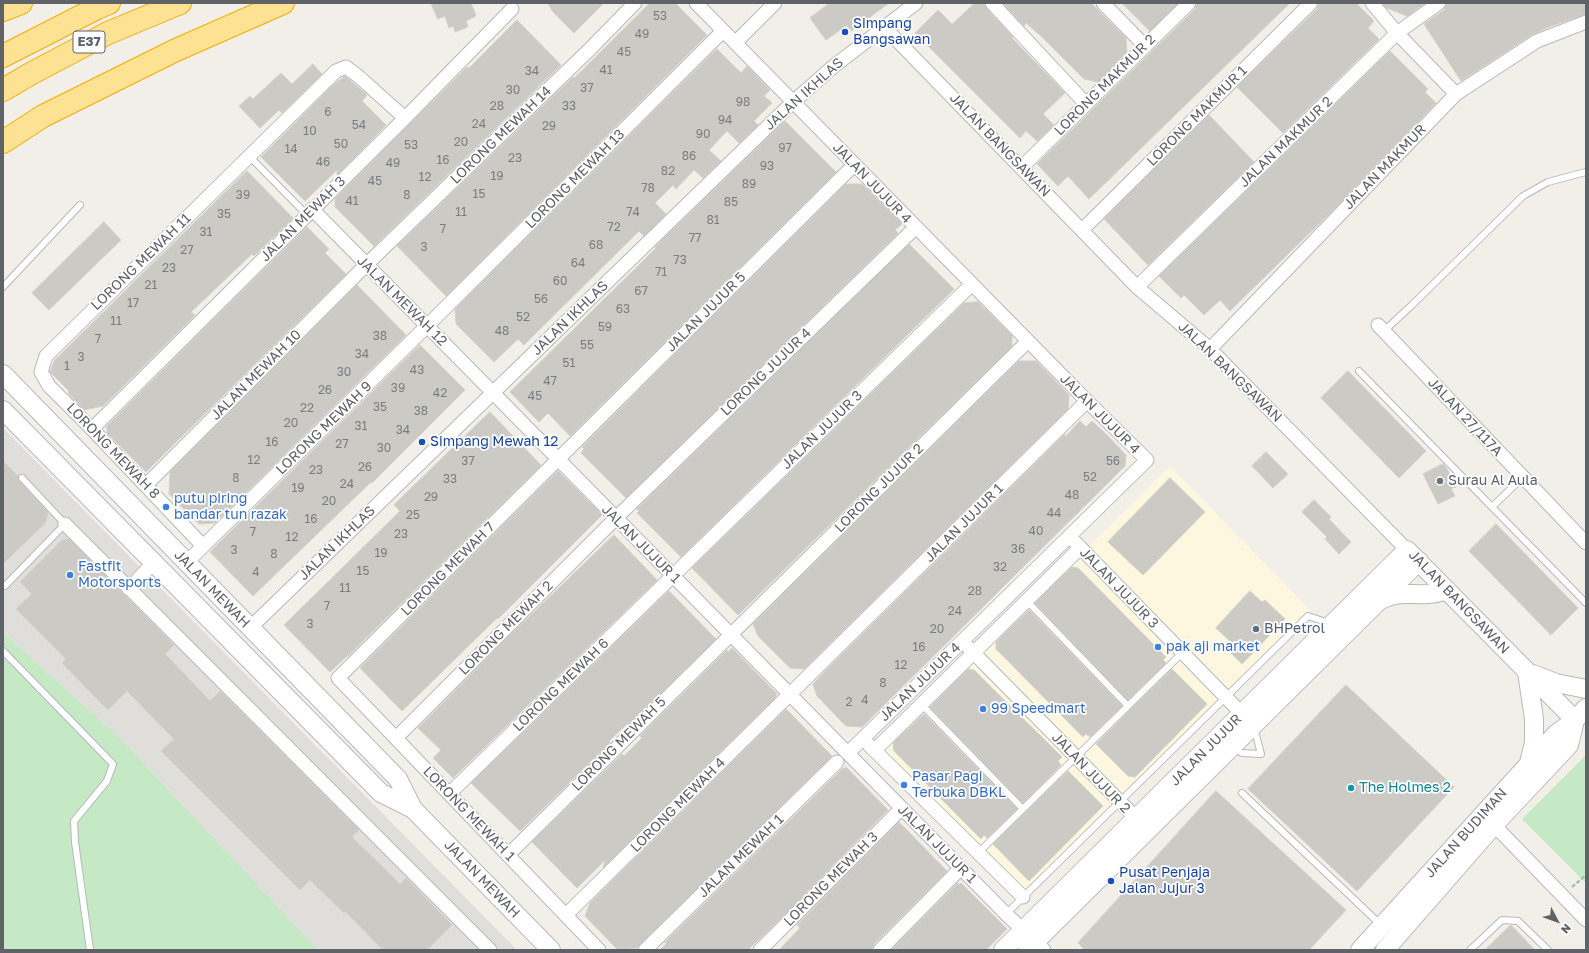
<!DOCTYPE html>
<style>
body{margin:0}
#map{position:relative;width:1589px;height:953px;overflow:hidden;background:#f1efe8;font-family:"Golos Text",sans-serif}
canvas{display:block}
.frame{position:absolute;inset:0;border:4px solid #5f6368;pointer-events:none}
.north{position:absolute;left:1537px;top:901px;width:40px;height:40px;-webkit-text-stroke:3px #fff;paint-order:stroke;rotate:131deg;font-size:11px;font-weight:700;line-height:16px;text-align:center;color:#5f6368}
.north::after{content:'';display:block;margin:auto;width:14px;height:18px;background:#5f6368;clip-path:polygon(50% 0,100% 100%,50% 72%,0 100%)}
</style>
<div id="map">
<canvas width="1589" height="953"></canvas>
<div class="frame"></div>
<div class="north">N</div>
</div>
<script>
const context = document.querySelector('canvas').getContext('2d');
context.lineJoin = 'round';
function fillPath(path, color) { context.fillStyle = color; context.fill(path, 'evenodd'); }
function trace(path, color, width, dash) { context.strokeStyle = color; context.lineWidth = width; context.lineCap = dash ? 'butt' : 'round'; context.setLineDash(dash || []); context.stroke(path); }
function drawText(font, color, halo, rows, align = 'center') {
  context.font = font + ' "Golos Text",sans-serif'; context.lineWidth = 3.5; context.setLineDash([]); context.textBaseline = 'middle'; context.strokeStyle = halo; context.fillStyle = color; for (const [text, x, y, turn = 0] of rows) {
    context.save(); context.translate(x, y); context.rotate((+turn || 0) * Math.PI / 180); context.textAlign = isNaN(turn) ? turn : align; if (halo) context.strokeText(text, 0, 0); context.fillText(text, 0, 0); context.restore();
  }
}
const commercial = new Path2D(`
 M1170,466l140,144 -285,282 -142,-142z`);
const industrial = new Path2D(`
 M3,428l514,522h-199l-195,-209 -120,-109z`);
const green = new Path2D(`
 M3,632l120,109 195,209h-315z
 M1586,755v128l-64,-64z`);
const building = new Path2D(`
 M431,3h40l5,13 -10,5 2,6 -13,5 -2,-6 -4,2 -4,-12 -7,3z
 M548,3h56l-30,30 -21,-21z
 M650,3h25l32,32 -261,261 -49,-50 176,-169 1,1z
 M830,3h59l-38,28 -4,-6 -21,15 -16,-22z
 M975,3h9l2,5 27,29 -1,1 53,55 -22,21 11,11 -17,16 -11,-10 -6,7 -105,-105 23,-23 14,14z
 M1003,3h88l35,35 1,14 -29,30 -14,-3 -42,-42 -16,-14 -2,3z
 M1122,3h56l-28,28z
 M1197,3h93l-201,196 -21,-23 -10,10 -21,-22 158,-155z
 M1319,3h37l18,18 -6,7 11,11 -96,94 -46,-46 80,-78z
 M1382,3h43l-18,13 -20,-8z
 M1447,3h139v11l-35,12 -18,8 -72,47 -37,-57 20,-14z
 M517,20l44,45 -187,181 -39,-39v-8l132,-132 2,1z
 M717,49l24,24 6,-7 23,24 -6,6 8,7 -18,18 4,4 -19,18 -12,-12 -18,19 12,11 -18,17 -9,-8 -18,19 -3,-4 -18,18 11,11 -22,22 -5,-5 -115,114 -6,-6 -24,23 -38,-38 -1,-15z
 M1390,51l38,38 -3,3 11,11 -99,103 -107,105 -10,-11 -16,15 -20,-20 -3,3 -22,-22z
 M313,64l9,10 -40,39 -3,-3 -19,18 -21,-22 11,-10 3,3 28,-26 11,11z
 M345,76l22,19 -5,6 24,24 -49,50v-5l-32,31 -44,-44 72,-72z
 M1209,115l45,47 -106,103 -44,-46z
 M785,121l51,51 -266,264 -22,-23 -9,9 -29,-30 146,-144 -1,-1z
 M247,171l46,47 -39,38 -2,-2 -61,58 4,3 -92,91 -19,4 -16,-17 1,-2 -19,-19 4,-11z
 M846,184h16l40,40 -7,6 3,3 -272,265 -45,-45 3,-4 -2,-2z
 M104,222l17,18 -72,70 -17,-17z
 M307,227l22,22 -4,4 21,21 -200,198 -39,-39v-7z
 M909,244l45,45 -273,268 -44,-44 2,-2 -2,-2z
 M357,285l49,50 -191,188 -16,1 -30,-30 1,-22z
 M978,302l34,34v10l-274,269 -46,-47 272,-265z
 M420,345l45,45 -93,93 -1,-1 -118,114 -43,-44z
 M1019,361h17l33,34 -1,14 -264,260 -14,-1 -32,-32 -5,-12z
 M1348,371l78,80 -27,27 -78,-80z
 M490,412l51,53 -193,191h-1l-17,16 -46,-47 116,-114 -6,-6z
 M1080,421l6,6 6,-6 16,15 18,19 -1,11 -263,261 -16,-1 -29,-30 -4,-12 13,-14 239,-236v3z
 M1266,452l22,22 -15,14 -21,-22z
 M3,461l15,15 1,5 29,31 -2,10 -43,42z
 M1443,464l3,3 10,20 -5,2 4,7 -17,8 -15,-30z
 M558,471l44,44 -104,104 -1,-1 -95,93 -42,-43z
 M1170,478l35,34 -62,63 -35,-33z
 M1314,500l17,17 -2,2 22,23 -12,12 -14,-15 2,-2 -25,-25z
 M1496,524l82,84 -27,27 -82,-84z
 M614,535l43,45 -204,198 -20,-20 8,-8 -23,-22 93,-94z
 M69,539l105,106 -9,9 45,47 10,-10 139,139 -7,7 48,47 6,-6 46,47 -25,25h-44l-38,-39 -1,2 -34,-33 -10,10 -139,-139 13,-12 -47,-48 -19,19 -46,-47 4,-4 -50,-50 16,-15 -12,-12 41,-41z
 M1072,567l6,1 88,89 -3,3 3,3 -38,37 -93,-97z
 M669,591l47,48 -88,86 -1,-1 -18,17 1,2 -90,88 -49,-48z
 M1250,591l12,11 3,-2 20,19 -43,45 -13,-13 5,-6 -18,-17z
 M1029,610l93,96 -32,31 -4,-3 -3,3 -87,-88v-7z
 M732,648l45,46 -2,4 -172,170 2,-8 -28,28 -45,-46 90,-88 2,2 18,-18 -2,-2 87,-86 1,2z
 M968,669l6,1 88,87 -4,4 3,4 -38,38 -93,-96z
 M1172,669l35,35 -72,73 -7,-1 -32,-32z
 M1346,685l108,102 -97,104 -109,-102z
 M786,709l46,47 -195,192 -19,2 -33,-34 5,-13z
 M924,714l93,95 -30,29 -3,-3 -3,4 -87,-88 -1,-8z
 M846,767l42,43 -102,103 -38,37h-88l8,-8 -4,1 179,-175 1,1z
 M1068,771l35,35 -74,75 -36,-37z
 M1216,791l130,119 -37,40h-224l-7,-7z
 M899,822l48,49 -73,73 -2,6h-93l21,-22 -3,-3z
 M958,883l1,2 2,-2 46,46 -21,21h-95z
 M1511,925l24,25h-50z`);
const path = new Path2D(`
 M1572,887l13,-11`);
const lane = new Path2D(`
 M249,156l58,59
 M3,287l77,-82
 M1384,331l28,-26 111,-109 25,-14 38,-10
 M1359,371l133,136 31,-30
 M1492,507l94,96
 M5,586l60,-62 -43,-46
 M1027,601l101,105
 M3,651l110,113 -6,17 -33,40 1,21 15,108
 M922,705l101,104
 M1233,748l9,5 19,1 -7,-27
 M1242,793l139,132
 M979,852l203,-199
 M1006,914l302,-298 21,7
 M1470,950l32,-30 16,1 30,29`);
const street = new Path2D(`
 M696,3l391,398 60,59 -299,293
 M992,3l94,101
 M1103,3l42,43
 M1372,3l25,30 59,61
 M884,27l253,260 73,62 197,201
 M735,43l40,-40
 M1021,168l168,-165
 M312,209l694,705 38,36
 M1082,230l229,-227
 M1137,287l260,-254 42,-30
 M1378,325l208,218
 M1210,349l246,-255 81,-53 49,-19
 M92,429l313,-311 107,-109
 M146,485l220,-220 223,-215 46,-47
 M65,524l425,426
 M1075,542l173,178
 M203,546l-111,-117 -43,-43 -8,-14 5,-16 290,-285 10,-4 12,9 47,42
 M186,563l241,-237 296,-295
 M129,589l24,-26
 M250,628l543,-526 41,-36 82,-63
 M968,647l168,171
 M396,738l220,-220 300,-291
 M869,745l154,152
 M875,750l205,-202
 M449,794l523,-510
 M1494,825l92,95
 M508,855l520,-514
 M566,915l521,-514
 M599,950l-261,-272 516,-513
 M645,950l192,-188
 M760,950l142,-142
 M880,950l81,-82`);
const secondary = new Path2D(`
 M3,374l395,405 15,30 138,141
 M3,410l378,383 32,16
 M1383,599c15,-8 29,-4 45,-5 6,0 13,-2 19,-4
 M1527,672l7,47v24l-5,20
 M1533,674l23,9 30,6
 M1003,950l404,-400 168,170
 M1027,950l392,-389
 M1360,950l196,-216 19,-14 11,-12
 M1385,950l109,-125 75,-80 6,-25`);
const highway = new Path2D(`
 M3,10l18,-7
 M3,56l94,-48 12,-5
 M3,90l29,-17 76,-40 72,-30
 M3,142l40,-26 133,-66 107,-47`);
const markers = [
 [845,32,4,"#1a4fb4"],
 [422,442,4,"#1a4fb4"],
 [1440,481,4,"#6b7280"],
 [166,507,4,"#3f7fe0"],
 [70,575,4,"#3f7fe0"],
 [1256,629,4,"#5c6f8a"],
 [1158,647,4,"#3f7fe0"],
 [983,709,4,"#3f7fe0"],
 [904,785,4,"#3f7fe0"],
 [1351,788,4,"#0f9aa8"],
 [1111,881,4,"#1a4fb4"]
];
const numberNames = [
 ["53",660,16],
 ["49",642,34],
 ["45",624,52],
 ["41",606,70],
 ["34",532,71],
 ["37",587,88],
 ["30",513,90],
 ["98",743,102],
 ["28",497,106],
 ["33",569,106],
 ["6",328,112],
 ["94",725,120],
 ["24",479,124],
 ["54",359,125],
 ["29",549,126],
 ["10",310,131],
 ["90",703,134],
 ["20",461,142],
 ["50",341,144],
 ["53",411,145],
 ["97",785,148],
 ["14",291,149],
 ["86",689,156],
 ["23",515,158],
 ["16",443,160],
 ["46",323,162],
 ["49",393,163],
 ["93",767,166],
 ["82",668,171],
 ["19",497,176],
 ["12",425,177],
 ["45",375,181],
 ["89",749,184],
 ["78",648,188],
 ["15",479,194],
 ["39",243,195],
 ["8",407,195],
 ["41",352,201],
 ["85",731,202],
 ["11",461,212],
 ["74",633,212],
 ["35",224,214],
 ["81",713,220],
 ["72",614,227],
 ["7",443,229],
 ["31",206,232],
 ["77",695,238],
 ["68",596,245],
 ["3",424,247],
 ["27",187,250],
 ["73",680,260],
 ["64",578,263],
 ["23",169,268],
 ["71",661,272],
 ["60",560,281],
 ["21",151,285],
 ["67",641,291],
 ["56",541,299],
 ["17",133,303],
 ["63",623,309],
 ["52",523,317],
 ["11",116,321],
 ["59",605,327],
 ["48",502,331],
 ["38",380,336],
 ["7",98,339],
 ["55",587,345],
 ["34",362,354],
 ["3",81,357],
 ["51",569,363],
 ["1",67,366],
 ["43",417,370],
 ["30",344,372],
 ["47",550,381],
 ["39",398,388],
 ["26",325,390],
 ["42",440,393],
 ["45",535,396],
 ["35",380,407],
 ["22",307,408],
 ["38",421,411],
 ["20",291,423],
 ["31",361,426],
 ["34",403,430],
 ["16",272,442],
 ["27",342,444],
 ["30",384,448],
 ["12",254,460],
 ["37",468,461],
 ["56",1113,461],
 ["26",365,467],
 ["23",316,470],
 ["52",1090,477],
 ["8",236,478],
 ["33",450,479],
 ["24",347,484],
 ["19",298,488],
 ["48",1072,495],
 ["29",431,497],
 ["20",329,501],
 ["44",1054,513],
 ["25",413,515],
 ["16",311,519],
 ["40",1036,531],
 ["7",253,532],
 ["23",401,534],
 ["12",292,537],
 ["36",1018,549],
 ["3",234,550],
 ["19",381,553],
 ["8",274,554],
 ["32",1000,567],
 ["15",363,571],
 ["4",256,572],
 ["11",345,588],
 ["28",975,591],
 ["7",327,606],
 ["24",955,611],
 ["3",310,624],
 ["20",937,629],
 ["16",919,647],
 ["12",901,665],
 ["8",883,683],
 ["4",865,700],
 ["2",849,702]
];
const shields = [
 [89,42,32]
];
const shieldNames = [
 ["E37",89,42]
];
const transitNames = [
 ["Simpang",853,24],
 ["Bangsawan",853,40],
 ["Simpang Mewah 12",430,442],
 ["Pusat Penjaja",1119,873],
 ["Jalan Jujur 3",1119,889]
];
const streetNames = [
 ["LORONG MAKMUR 2",1105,85,-45],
 ["JALAN IKHLAS",804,94,-42],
 ["LORONG MAKMUR 1",1197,116,-45],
 ["LORONG MEWAH 14",501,135,-44],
 ["JALAN MAKMUR 2",1286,142,-44],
 ["JALAN BANGSAWAN",1000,145,46],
 ["JALAN MAKMUR",1385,167,-46],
 ["LORONG MEWAH 13",575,179,-45],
 ["JALAN JUJUR 4",872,183,46],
 ["JALAN MEWAH 3",303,219,-45],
 ["LORONG MEWAH 11",141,262,-44],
 ["JALAN MEWAH 12",402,301,45],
 ["JALAN JUJUR 5",706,312,-45],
 ["JALAN IKHLAS",570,318,-44],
 ["LORONG JUJUR 4",766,372,-44],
 ["JALAN BANGSAWAN",1230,372,44],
 ["JALAN MEWAH 10",256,375,-45],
 ["JALAN JUJUR 4",1100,414,45],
 ["JALAN 27/117A",1465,417,47],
 ["LORONG MEWAH 9",324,428,-44],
 ["JALAN JUJUR 3",822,430,-44],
 ["LORONG MEWAH 8",113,451,46],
 ["LORONG JUJUR 2",879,488,-45],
 ["JALAN JUJUR 1",964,523,-45],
 ["JALAN IKHLAS",337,543,-44],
 ["JALAN JUJUR 1",641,544,45],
 ["LORONG MEWAH 7",448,569,-45],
 ["JALAN JUJUR 3",1119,588,46],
 ["JALAN MEWAH",212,589,46],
 ["JALAN BANGSAWAN",1459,602,46],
 ["LORONG MEWAH 2",506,628,-45],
 ["JALAN JUJUR 4",920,682,-44],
 ["LORONG MEWAH 6",561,685,-44],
 ["LORONG MEWAH 5",619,744,-45],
 ["JALAN JUJUR",1206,750,-45],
 ["JALAN JUJUR 2",1091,773,46],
 ["LORONG MEWAH 4",678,805,-45],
 ["LORONG MEWAH 1",469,814,46],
 ["JALAN BUDIMAN",1466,833,-48],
 ["JALAN JUJUR 1",937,844,45],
 ["JALAN MEWAH 1",741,856,-44],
 ["JALAN MEWAH",482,879,46],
 ["LORONG MEWAH 3",831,879,-45]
];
const worshipNames = [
 ["Surau Al Aula",1448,481]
];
const shopNames = [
 ["putu piring",174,499],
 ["bandar tun razak",174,515],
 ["Fastfit",78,567],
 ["Motorsports",78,583],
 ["pak aji market",1166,647],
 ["99 Speedmart",991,709],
 ["Pasar Pagi",912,777],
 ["Terbuka DBKL",912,793]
];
const serviceNames = [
 ["BHPetrol",1264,629]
];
const cultureNames = [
 ["The Holmes 2",1359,788]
];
fillPath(commercial, '#fef7e0');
fillPath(industrial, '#e0deda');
fillPath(green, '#c5e8c5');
fillPath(building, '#cccac5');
trace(building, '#d6d1c6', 1);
trace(lane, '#b5b8bc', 8);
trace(street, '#b5b8bc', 15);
trace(secondary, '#b6babf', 20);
trace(highway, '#f9ab00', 24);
trace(path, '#9cc7a9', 2.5, [4, 2]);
trace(lane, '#fff', 6);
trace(street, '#fff', 13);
trace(secondary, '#fff', 18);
trace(highway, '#fde293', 22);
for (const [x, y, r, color] of markers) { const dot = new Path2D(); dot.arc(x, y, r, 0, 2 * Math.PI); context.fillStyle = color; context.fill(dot); trace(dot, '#fff', 1.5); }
drawText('12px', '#7a7d7f', null, numberNames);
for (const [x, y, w] of shields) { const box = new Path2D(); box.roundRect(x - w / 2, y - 11, w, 22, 3); context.fillStyle = '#fff'; context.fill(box); trace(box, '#5f6368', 1); }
drawText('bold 13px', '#5f6368', null, shieldNames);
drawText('14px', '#164399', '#fff', transitNames, 'left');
drawText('14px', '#5f6368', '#fff', streetNames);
drawText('14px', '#5b616d', '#fff', worshipNames, 'left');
drawText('14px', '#366cbe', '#fff', shopNames, 'left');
drawText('14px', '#4e5e75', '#fff', serviceNames, 'left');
drawText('14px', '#0d838f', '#fff', cultureNames, 'left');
</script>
